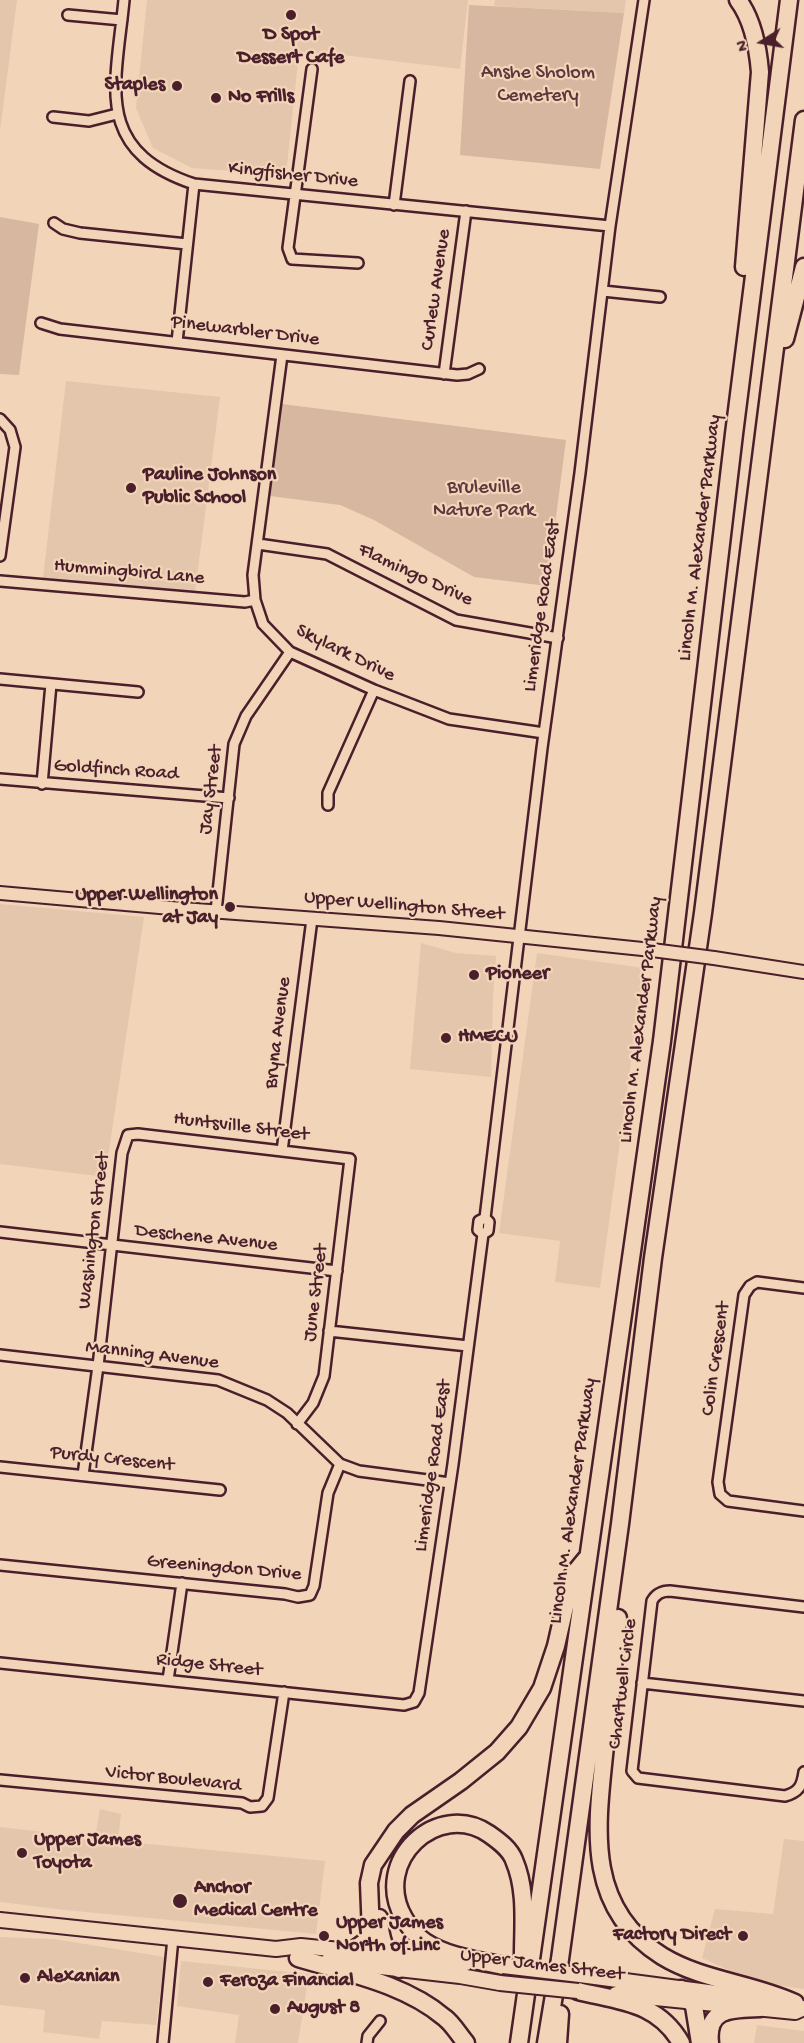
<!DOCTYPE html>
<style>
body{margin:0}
#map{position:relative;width:804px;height:2043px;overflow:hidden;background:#f2d5b8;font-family:"Gochi Hand",sans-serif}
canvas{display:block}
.north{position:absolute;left:732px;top:12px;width:60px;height:60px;-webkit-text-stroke:4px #f2d5b8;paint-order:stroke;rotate:259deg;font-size:16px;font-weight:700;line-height:24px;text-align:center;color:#4a1f2b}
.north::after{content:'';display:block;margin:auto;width:21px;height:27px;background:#4a1f2b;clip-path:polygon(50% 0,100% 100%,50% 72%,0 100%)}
</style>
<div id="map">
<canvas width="804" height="2043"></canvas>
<div class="north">N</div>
</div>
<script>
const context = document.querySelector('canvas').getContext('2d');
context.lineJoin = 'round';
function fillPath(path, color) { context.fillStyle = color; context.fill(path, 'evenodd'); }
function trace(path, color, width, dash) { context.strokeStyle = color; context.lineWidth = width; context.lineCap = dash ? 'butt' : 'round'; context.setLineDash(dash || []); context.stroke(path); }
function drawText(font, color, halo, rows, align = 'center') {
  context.font = font + ' "Gochi Hand",sans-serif'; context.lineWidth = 4.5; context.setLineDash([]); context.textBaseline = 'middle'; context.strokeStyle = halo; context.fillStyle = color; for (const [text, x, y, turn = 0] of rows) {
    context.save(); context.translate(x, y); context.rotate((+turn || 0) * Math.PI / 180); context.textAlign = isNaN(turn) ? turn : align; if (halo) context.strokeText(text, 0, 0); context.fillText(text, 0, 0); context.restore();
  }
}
const built = new Path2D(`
 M0,0h17l-17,131z
 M147,0h321l-8,69 -125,-15 -36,-2 -13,123 -94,-7 -39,-20 -17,-40z
 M495,0h131l-2,13 -130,-7z
 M66,381l154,16 -25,195 -152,-14z
 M0,904l144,13 -39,260 -105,-13z
 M421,943l35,10 40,3 -3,40 -2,81 -81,-8z
 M537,953l107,15 -44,320 -45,-6 5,-41 -61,-8z
 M100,1809l21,5 -3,27 207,20 -9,73 -251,-24 -65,-8v-75l95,11z
 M784,1839l20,2v148l-49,-7 -53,-24 13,-49 58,5z
 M0,1937l54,2 111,18 -9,68 -54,-4 -3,18 -56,-7 2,-22 -45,-5z
 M181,1961l128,13 -11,69h-63l4,-28 -62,-9z
 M757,2025l47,6v12h-50z`);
const green = new Path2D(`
 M469,5l155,8 -24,156 -140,-14z
 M0,217l39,7 -20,151 -19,-1z
 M282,404l284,36 -19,146 -73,-9 -100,-57 -34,-15 -70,-9z`);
const minor = new Path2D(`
 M124,0c-8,84 -32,150 70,184l416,42
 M68,15l54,5
 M312,69l-24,179 4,11 66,4
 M53,117l36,4 28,-7
 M394,205l16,-124
 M54,223l9,6 17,4 107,11
 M603,291l57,6
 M41,323l19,6 397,46 11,-1 11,-5
 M177,342l17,-158
 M282,355l-29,220 2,25 8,24 27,28 84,38 75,29 95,14
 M444,374l22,-163
 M0,419l10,11 5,17 -15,109
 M258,544l69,10 129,66 102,18
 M0,581l245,21 10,-2
 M0,679l138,13
 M0,779l229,19
 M42,784l9,-100
 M328,805v-12l46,-103
 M216,911l18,-167 12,-28 44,-64
 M282,1151l30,-232
 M0,1232l337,39
 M483,1234l-5,-4 1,-9 6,-3
 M804,1288l-47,-6 -7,4 -6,9 -26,187 2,12 8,7 76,10
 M329,1331l139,15
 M0,1355l218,25 49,20 20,13 53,51 19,7 91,12
 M0,1467l220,23
 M83,1475l15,-109 24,-213 6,-18 10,-1 212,25 -26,217 -11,27 -16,21
 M0,1565l285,29 13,3 12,-2 4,-9 14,-93 12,-29
 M804,1607l-134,-16c-9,0 -14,3 -18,10l-20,170 6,7 147,18c14,-4 17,-10 19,-24
 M0,1663l404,42 10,-3 5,-9 34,-229 30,-230 5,-3 1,-9 -4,-4 57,-470 38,-275 30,-247 34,-226
 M168,1680l14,-97
 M642,1683l162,18
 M0,1780l242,23 8,4 12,-1 6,-8 16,-106
 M163,2043l10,-105
 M367,2043l1,-7 12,-15`);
const secondary = new Path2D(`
 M0,893l182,16 257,19 213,22
 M714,958l90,14`);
const primary = new Path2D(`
 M0,1920l276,29 25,-3 165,17
 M328,1961l132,15 40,7
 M580,1975l196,26
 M616,1994l179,18 9,-4`);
const motorway = new Path2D(`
 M738,0c15,20 20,48 22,72l-16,195
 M785,339l19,-72
 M618,1618c-4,43 -9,85 -13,128 -8,78 -22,161 57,210 41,25 90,27 133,47
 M379,1918c1,20 6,36 20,51
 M351,1952l18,-13 2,-5 -2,-51 4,-18 23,-34 16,-16 49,-34 36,-29 22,-25 23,-39 14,-42 16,-70 14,-17
 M298,1958c50,15 107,26 147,60 8,6 14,17 21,25
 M503,1966c-26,-6 -55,-9 -78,-24 -9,-6 -16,-15 -21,-24 -33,-57 34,-119 85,-84 10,7 21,15 25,26 13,30 9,64 9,95
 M681,1989l13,17 6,37
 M578,1991c41,10 80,11 103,52
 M519,2043l143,-1002 72,-607 55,-434
 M546,2043l14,-84 60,-435 33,-266 50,-345 101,-793
 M558,2043l2,-29
 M710,2043c-4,-36 23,-34 50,-35`);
const secondaryBridge = new Path2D(`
 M652,950l62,8`);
const primaryBridge = new Path2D(`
 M503,1966l77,9
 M500,1983l78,8`);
const markers = [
 [291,15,6,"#4a1f2b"],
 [177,86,6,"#4a1f2b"],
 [216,98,6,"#4a1f2b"],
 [131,488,6,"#4a1f2b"],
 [230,907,6,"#4a1f2b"],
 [474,975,6,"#4a1f2b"],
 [446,1038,6,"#4a1f2b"],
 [22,1853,6,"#4a1f2b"],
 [180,1901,8,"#4a1f2b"],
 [324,1936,6,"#4a1f2b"],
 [743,1936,6,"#4a1f2b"],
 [25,1978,6,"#4a1f2b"],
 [208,1982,6,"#4a1f2b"],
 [275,2009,6,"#4a1f2b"]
];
const poiNames = [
 ["D Spot",291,36,"center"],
 ["Dessert Cafe",291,59,"center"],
 ["Staples",165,86,"right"],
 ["No Frills",228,98],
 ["Pauline Johnson",143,476],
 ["Public School",143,499],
 ["Upper Wellington",218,896,"right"],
 ["at Jay",218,919,"right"],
 ["Pioneer",486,975],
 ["HMECU",458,1038],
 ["Upper James",34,1841],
 ["Toyota",34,1864],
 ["Anchor",194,1889],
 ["Medical Centre",194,1912],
 ["Upper James",336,1924],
 ["North of Linc",336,1947],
 ["Factory Direct",731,1936,"right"],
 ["Alexanian",37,1978],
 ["Feroza Financial",220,1982],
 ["August 8",287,2009]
];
const parkNames = [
 ["Anshe Sholom",538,74],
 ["Cemetery",538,97],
 ["Bruleville",484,489],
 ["Nature Park",484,512]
];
const streetNames = [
 ["Kingfisher Drive",293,176,6],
 ["Curlew Avenue",437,290,-82],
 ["Pinewarbler Drive",245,332,7],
 ["Lincoln M. Alexander Parkway",701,538,-83],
 ["Hummingbird Lane",129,573,5],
 ["Flamingo Drive",415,576,25],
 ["Limeridge Road East",543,606,-82],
 ["Skylark Drive",345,654,26],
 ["Goldfinch Road",116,771,4],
 ["Jay Street",212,790,-83],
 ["Upper Wellington Street",404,907,5],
 ["Lincoln M. Alexander Parkway",642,1020,-83],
 ["Bryna Avenue",279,1033,-83],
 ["Huntsville Street",241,1128,7],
 ["Washington Street",95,1231,-83],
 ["Deschene Avenue",206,1239,6],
 ["June Street",317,1293,-83],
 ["Manning Avenue",152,1356,7],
 ["Colin Crescent",717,1359,-82],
 ["Purdy Crescent",112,1460,6],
 ["Limeridge Road East",434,1466,-82],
 ["Lincoln M. Alexander Parkway",574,1501,-82],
 ["Greeningdon Drive",224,1569,5],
 ["Ridge Street",209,1666,6],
 ["Chartwell Circle",624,1684,-83],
 ["Victor Boulevard",173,1780,6],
 ["Upper James Street",542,1966,7]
];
fillPath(built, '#e4c6ac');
fillPath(green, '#d7b7a0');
trace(minor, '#4a1f2b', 14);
trace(secondary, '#4a1f2b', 16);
trace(primary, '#4a1f2b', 18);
trace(motorway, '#4a1f2b', 21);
trace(minor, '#f2d5b8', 9);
trace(secondary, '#f2d5b8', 12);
trace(primary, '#f2d5b8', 14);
trace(motorway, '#f2d5b8', 16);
trace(secondaryBridge, '#4a1f2b', 16, []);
trace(primaryBridge, '#4a1f2b', 18, []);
trace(secondaryBridge, '#f2d5b8', 12);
trace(primaryBridge, '#f2d5b8', 14);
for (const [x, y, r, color] of markers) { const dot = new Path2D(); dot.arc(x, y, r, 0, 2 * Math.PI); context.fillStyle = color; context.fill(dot); trace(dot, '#f2d5b8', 2); }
drawText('bold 20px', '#4a1f2b', '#f2d5b8', poiNames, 'left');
drawText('20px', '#5f363d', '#f2d5b8', parkNames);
drawText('20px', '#4a1f2b', '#f2d5b8', streetNames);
</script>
